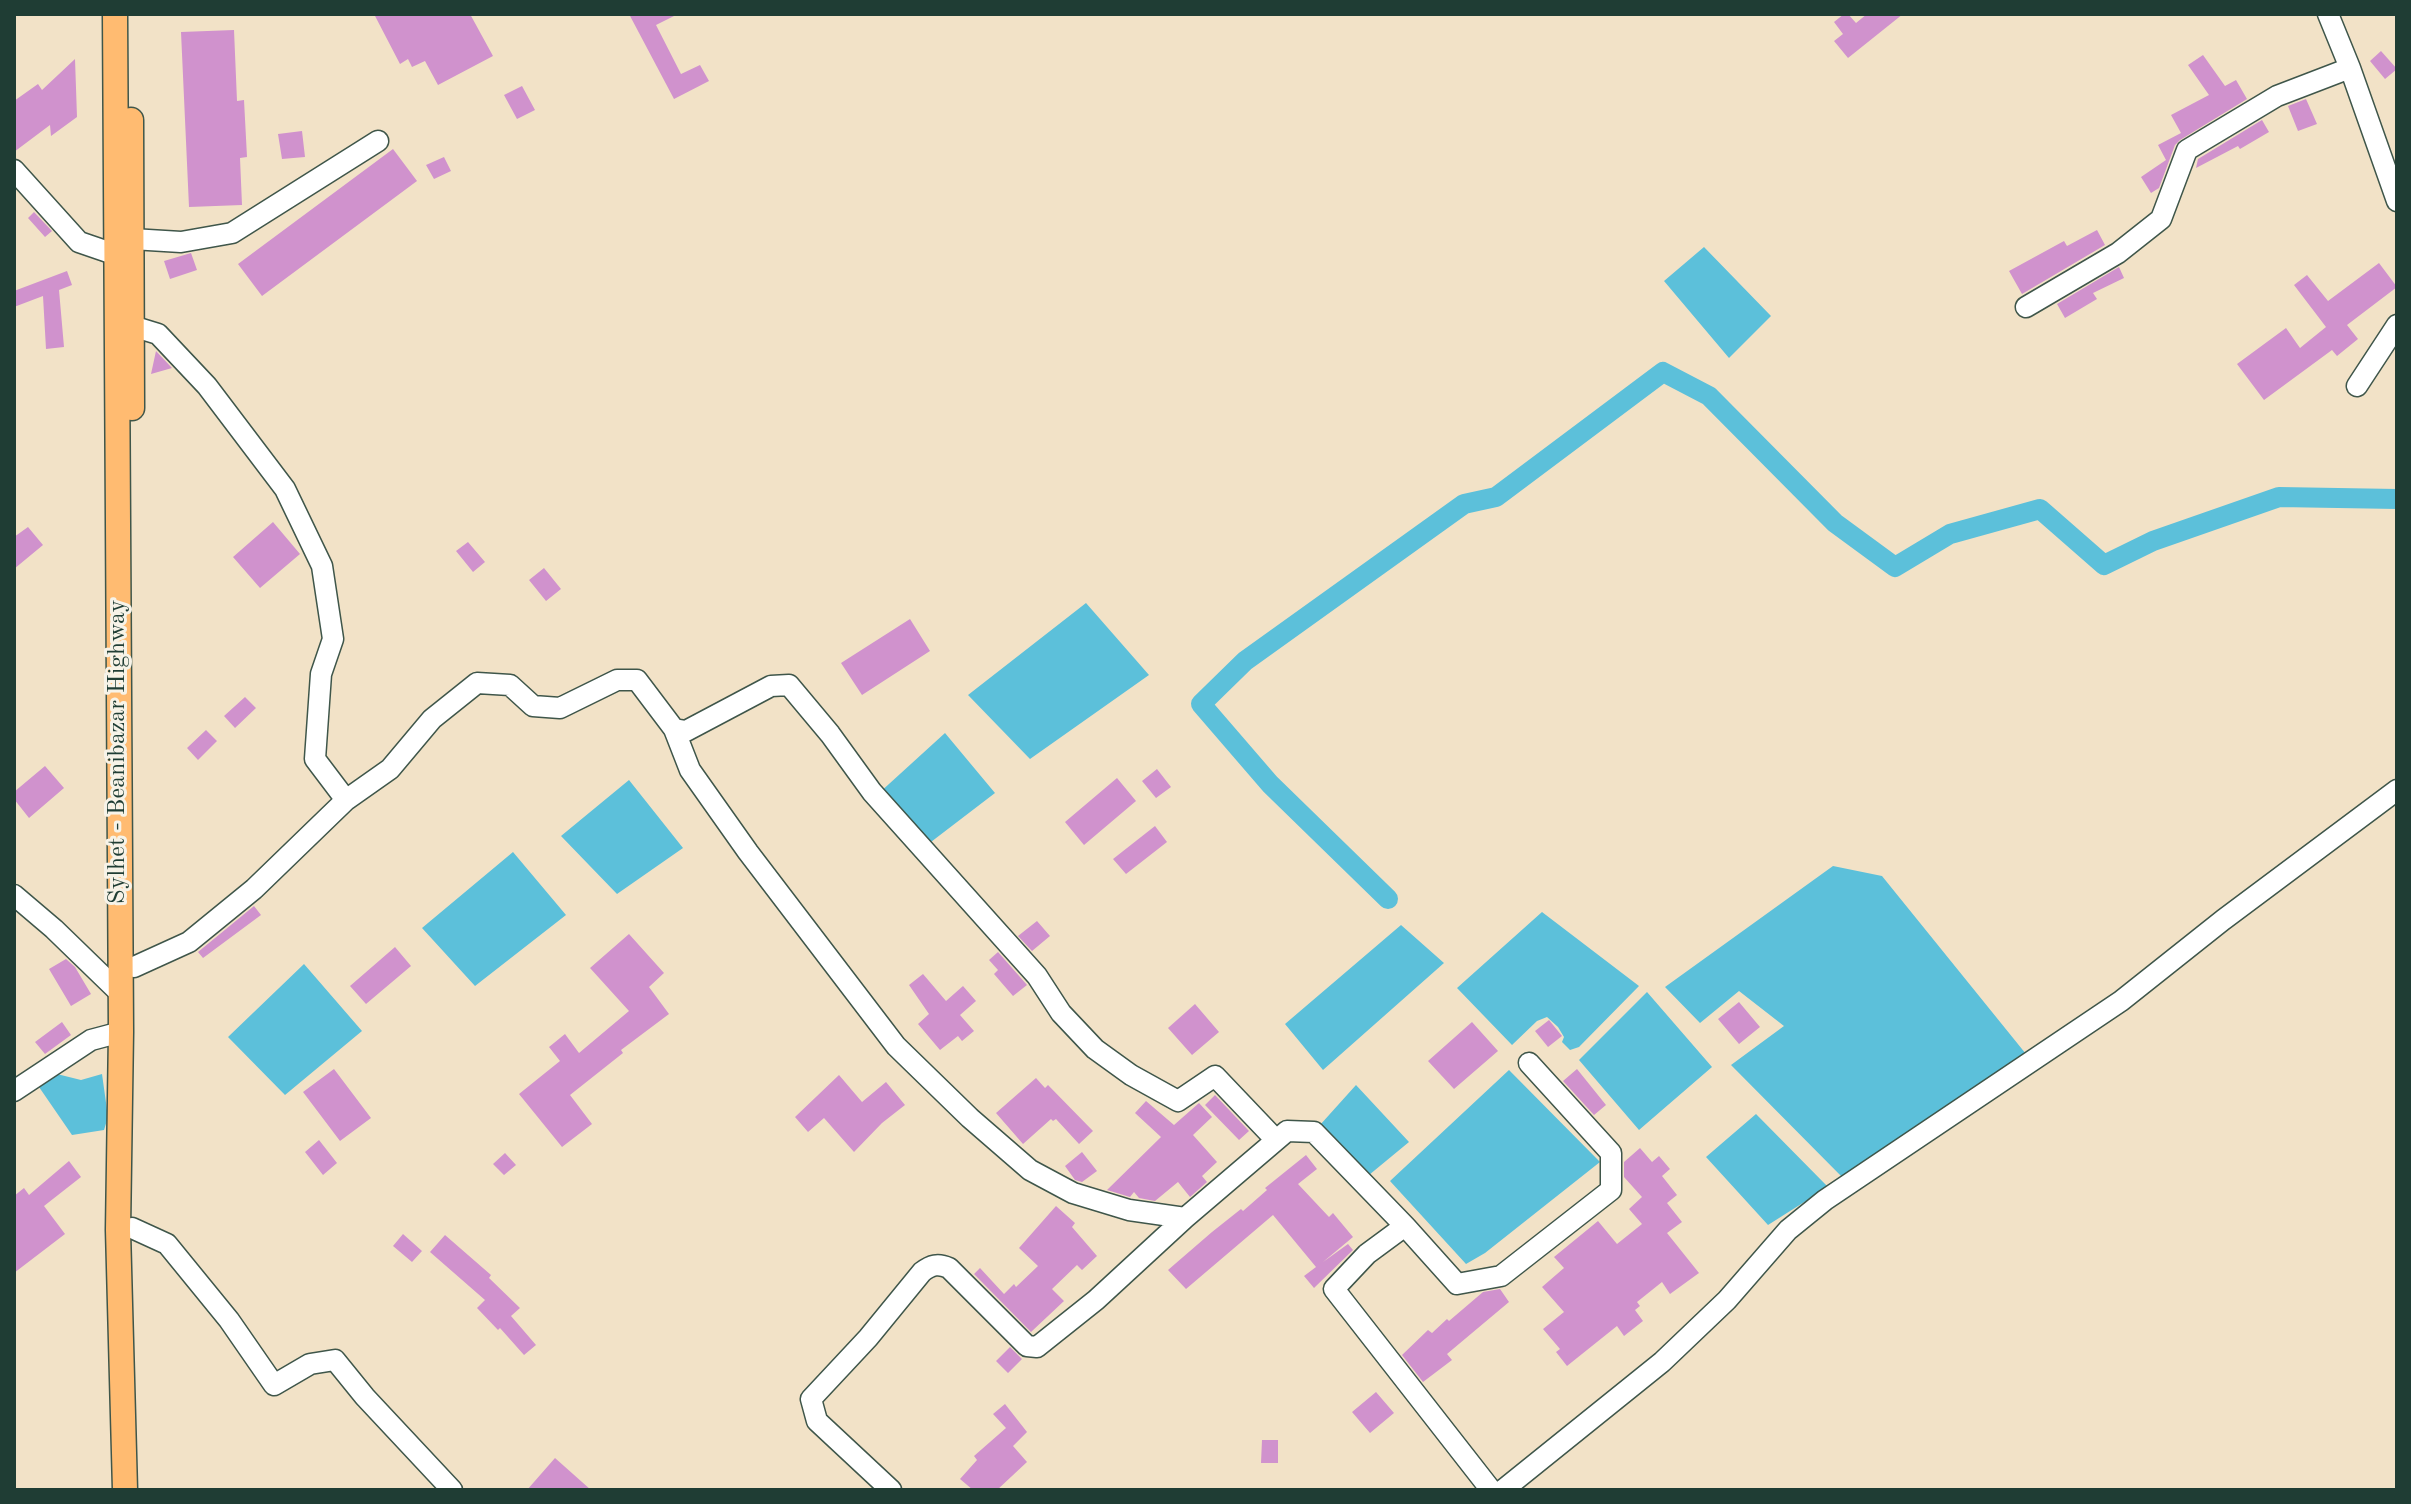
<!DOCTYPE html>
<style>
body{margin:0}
#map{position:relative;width:2411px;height:1504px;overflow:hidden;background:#f2e2c7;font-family:"Old Standard TT",serif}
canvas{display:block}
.frame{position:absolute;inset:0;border:16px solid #1f3d34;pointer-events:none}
</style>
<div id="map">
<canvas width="2411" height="1504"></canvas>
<div class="frame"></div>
</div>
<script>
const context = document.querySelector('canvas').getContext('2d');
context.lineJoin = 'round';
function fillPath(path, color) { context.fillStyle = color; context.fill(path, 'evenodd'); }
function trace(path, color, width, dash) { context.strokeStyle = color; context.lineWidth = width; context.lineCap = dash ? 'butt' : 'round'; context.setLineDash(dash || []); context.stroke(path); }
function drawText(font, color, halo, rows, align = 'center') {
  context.font = font + ' "Old Standard TT",serif'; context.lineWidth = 6; context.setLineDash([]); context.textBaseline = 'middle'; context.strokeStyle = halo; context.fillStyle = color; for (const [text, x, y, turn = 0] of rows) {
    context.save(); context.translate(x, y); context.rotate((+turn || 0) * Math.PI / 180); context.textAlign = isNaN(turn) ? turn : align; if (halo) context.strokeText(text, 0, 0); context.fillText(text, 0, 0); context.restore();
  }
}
const water = new Path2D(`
 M1704,247l67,69 -42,42 -65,-77z
 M1086,603l63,72 -119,84 -62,-64z
 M945,733l50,60 -68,52 -49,-51z
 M629,780l54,68 -66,46 -56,-58z
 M513,852l53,63 -91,71 -53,-58z
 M1833,866l49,10 144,178 -182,125 -113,-114 53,-39 -45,-35 -39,32 -35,-36z
 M1542,912l97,74 -60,61 -9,3 -8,-8 2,-5 -6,-10 -11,-10 -10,4 -25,24 -55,-57z
 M1401,925l43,38 -121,107 -38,-46z
 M304,964l58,67 -77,64 -57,-58z
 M1647,992l65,75 -73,63 -60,-70z
 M1509,1070l91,92 -115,91 -19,11 -76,-83z
 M53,1073l28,7 21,-6 6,43 -4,13 -32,5 -33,-48z
 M1356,1085l53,57 -40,33 -49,-50z
 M1756,1114l72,73 -60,38 -62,-68z`);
const canal = new Path2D(`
 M1388,899l-118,-115 -69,-80 44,-43 219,-157 32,-7 167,-125 46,24 126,127 60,44 55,-33 90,-25 64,56 49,-24 126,-44 118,2`);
const building = new Path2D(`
 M374,14h96l23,42 -55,29 -13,-24 -13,6 -4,-8 -8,5z
 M629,14h49l-22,11 25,49 19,-9 9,16 -35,18z
 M1844,14h4l8,9 11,-9h36l-55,44 -14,-17 9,-7 -9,-12z
 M234,30l3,71 7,-1 3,57 -7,1 2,47 -53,2 -8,-175z
 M2381,51l16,18 -12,10 -15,-18z
 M2203,55l22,31 11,-6 11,19 -67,41 -5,5 -16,43 -8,5 -10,-16 25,-17 -8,-15 23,-12 -10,-18 38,-20 -21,-30z
 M75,59l2,58 -26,19 -1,-11 -36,27v-51l24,-17 4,6z
 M522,86l13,24 -18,9 -13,-24z
 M2306,99l11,25 -19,7 -10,-25z
 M2262,120l7,12 -29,17 -2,-3 -42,22 2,-9z
 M302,131l3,26 -23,2 -4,-25z
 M393,149l24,32 -155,115 -24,-32z
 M444,157l7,14 -17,8 -8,-14z
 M34,212l18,19 -7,6 -17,-19z
 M2097,230l8,15 -83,49 -13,-23 55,-30 3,5z
 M191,253l6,17 -27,9 -6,-18z
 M2379,263l18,24 -50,38 11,14 -21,17 -5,-6 -68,50 -27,-36 49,-36 14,20 26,-21 -32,-42 13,-10 21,26z
 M2119,267l5,11 -31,15 4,6 -32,19 -8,-14z
 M67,271l5,14 -13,5 5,57 -18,2 -3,-53 -29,11v-16z
 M156,351l16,17 -21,6z
 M273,522l27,32 -40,34 -27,-31z
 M28,527l15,18 -29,24v-32z
 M468,542l17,20 -12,10 -17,-21z
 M544,568l17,21 -15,12 -17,-21z
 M910,619l20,32 -68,44 -21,-32z
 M245,697l11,11 -21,20 -11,-12z
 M206,730l11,11 -19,19 -11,-12z
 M45,766l19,22 -35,30 -15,-19v-7z
 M1157,769l14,18 -15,11 -14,-17z
 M1117,778l19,23 -52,44 -19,-23z
 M1155,826l12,16 -41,32 -13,-15z
 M254,906l7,9 -58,43 -5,-6z
 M1037,921l13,15 -18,15 -14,-15z
 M629,934l35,39 -15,14 20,27 -48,36 2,3 -53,42 22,29 -30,23 -43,-53 41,-33 -11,-14 16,-13 14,19 50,-42 -39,-43z
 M395,947l16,19 -45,38 -16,-18z
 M998,952l29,33 -14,11 -19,-22 4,-4 -9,-10z
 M66,959l9,8 16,27 -20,12 -22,-37z
 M923,974l23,27 17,-15 13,15 -16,14 14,16 -12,10 -4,-5 -18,14 -22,-26 11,-10 -20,-29z
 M1739,1002l21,25 -21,17 -21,-25z
 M1195,1004l24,28 -27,23 -24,-27z
 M1549,1020l13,16 -14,11 -13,-16z
 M62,1022l9,13 -26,19 -10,-12z
 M1472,1022l26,29 -44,38 -26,-28z
 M334,1069l37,49 -31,23 -37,-49z
 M1577,1069l29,36 -12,10 -31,-34z
 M839,1075l23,27 24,-20 19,23 -23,18 -28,29 -30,-34 -16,14 -13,-15z
 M1036,1078l9,10 3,-3 45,46 -14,13 -23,-25 -3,2 -2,-2 -28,25 -27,-31z
 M1215,1095l34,36 -10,9 -34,-35z
 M1146,1101l28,24 25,-22 13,14 -19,18 24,27 -15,14 5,6 -17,15 -12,-15 -23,19 -16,-3 -5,-6 -4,5 -23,-7 54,-53 -26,-24z
 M319,1140l18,23 -14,12 -18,-23z
 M1640,1148l12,14 7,-6 11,13 -8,7 15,19 -10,8 15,19 -15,11 32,40 -29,21 -8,-12 -25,20 3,4 -5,4 8,11 -19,15 -7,-10 -50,40 -11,-14 4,-3 -17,-20 21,-17 -22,-25 22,-19 -10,-11 44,-36 19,23 25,-20 -13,-15 13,-12 -18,-20v-15z
 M1082,1152l15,19 -15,11 -7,-2 -10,-14z
 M505,1153l11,12 -12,10 -11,-11z
 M1306,1155l11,14 -19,15 31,33 4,-4 20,24 -30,25 25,-18 5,6 -39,38 -10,-12 12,-9 -43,-52 -87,74 -18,-19 44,-38 29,-23 2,2 24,-21 -2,-2z
 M69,1161l12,16 -37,29 21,28 -51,39v-77l10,-8 5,7z
 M1056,1206l19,17 -3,4 25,29 -15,14 -5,-5 -25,24 12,12 -33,31 -57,-58 6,-6 24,26 10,-10 2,3 22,-21 -19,-18z
 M403,1234l19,17 -10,11 -19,-16z
 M445,1235l46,40 -2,3 31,30 -9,8 25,29 -12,10 -24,-27 -2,2 -21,-22 8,-8 -55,-48z
 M1500,1289l9,13 -62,52 5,6 -29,22 -21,-27 26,-25 4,3 15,-14 2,2 34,-29z
 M1010,1347l12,12 -14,14 -12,-12z
 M1376,1392l18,21 -24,20 -18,-21z
 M1005,1404l22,28 -14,14 14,16 -30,28h-24l-13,-11 17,-19 -3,-4 32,-28 -13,-14z
 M1262,1440h16v23h-17z
 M555,1458l36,32h-64z`);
const minor = new Path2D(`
 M2328,14l22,54 47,133
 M14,170l65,72 35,12
 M132,239l49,3 51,-9 146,-92
 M2026,307l92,-54 43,-34 26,-69 90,-54 73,-28
 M132,326l26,8 49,52 78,103 37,77 11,73 -12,35 -6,85 31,41
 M2357,386l40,-61
 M674,729l16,41 58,82 148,194 74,72 60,52 43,23 56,17 56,8
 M14,895l40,34 66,64
 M134,967l55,-25 65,-53 92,-89 44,-31 42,-50 45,-36 33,2 23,21 27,2 57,-28h20l37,49 12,2 85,-45 18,-1 41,49 42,58 165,184 24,37 34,36 36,26 47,26 37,-25 60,63
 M14,1091l77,-51 30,-8
 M1405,1226l-38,28 -33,35 157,201
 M132,1228l35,16 62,76 45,65 36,-21 25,-4 30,37 87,93
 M891,1490l-74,-69 -6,-22 57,-61 54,-66c9,-7 16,-9 27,-4l78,78 10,1 59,-47 89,-82 102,-87 27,1 91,94 52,58 44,-8 110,-86v-37l-82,-90
 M1503,1490l159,-128 65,-62 61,-70 37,-30 296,-199 102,-81 174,-130`);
const major = new Path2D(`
 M115,14l6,1018 -3,198 7,260
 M131,120l1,288`);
const streetNames = [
 ["Sylhet - Beanibazar Highway",118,752,-90]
];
fillPath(water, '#5cc0da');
trace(canal, '#5cc0da', 20);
fillPath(building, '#d092cd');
trace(minor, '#3f564a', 23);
trace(major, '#3f564a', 27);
trace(minor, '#fff', 20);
trace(major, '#ffbb71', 24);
drawText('24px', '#1f3d34', '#f7f3e8', streetNames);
</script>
